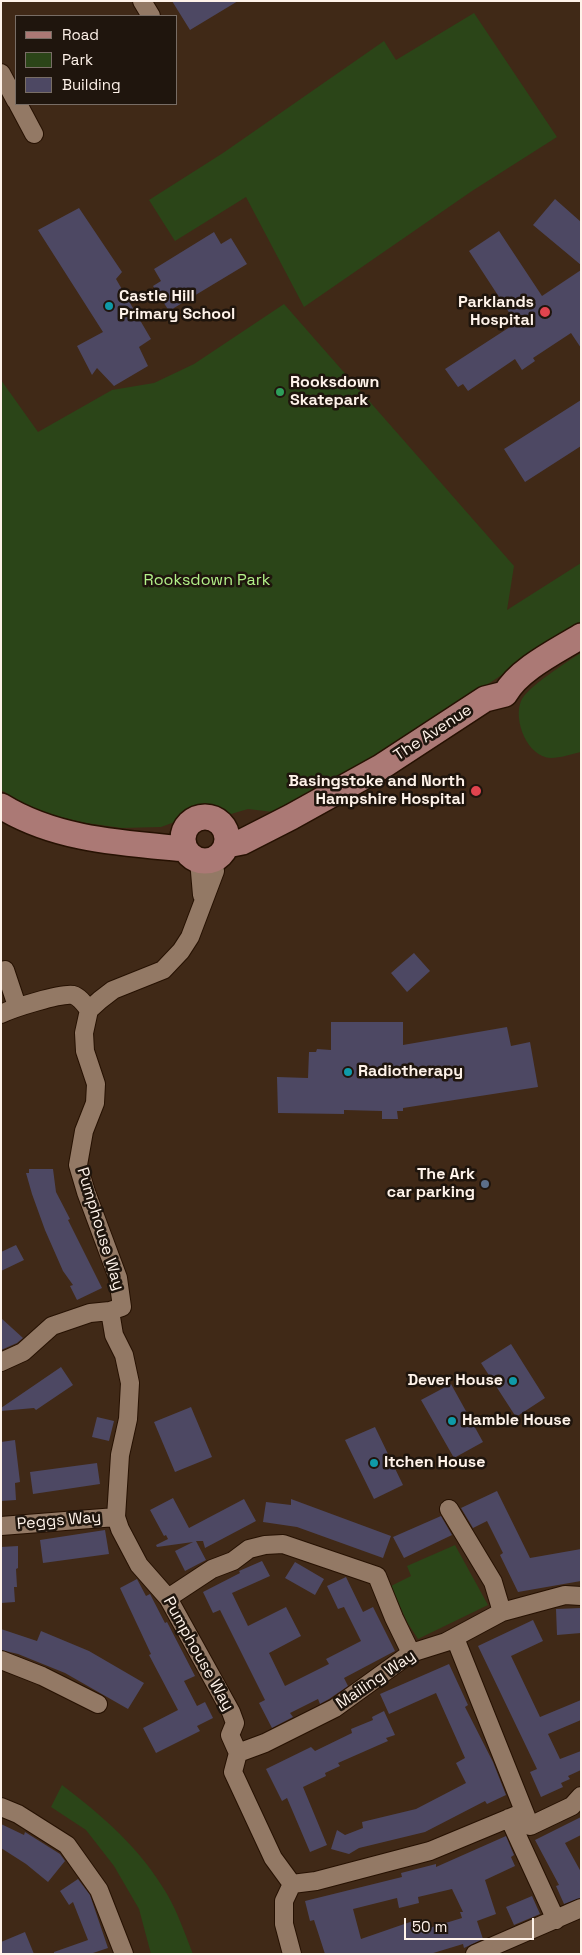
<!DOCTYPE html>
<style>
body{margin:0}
#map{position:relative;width:582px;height:1955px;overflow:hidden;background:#402917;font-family:"Space Grotesk",sans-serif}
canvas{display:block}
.frame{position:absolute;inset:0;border:2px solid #fef2e9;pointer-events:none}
.legend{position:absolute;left:15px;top:15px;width:162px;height:90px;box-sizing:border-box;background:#1f150d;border:1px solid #786d65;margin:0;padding:6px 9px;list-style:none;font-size:15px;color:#fef2e9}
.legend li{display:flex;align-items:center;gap:10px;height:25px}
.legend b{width:25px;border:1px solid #786d65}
.scale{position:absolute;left:404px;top:1918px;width:130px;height:22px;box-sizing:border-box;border:2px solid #fef2e9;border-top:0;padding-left:6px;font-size:15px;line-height:18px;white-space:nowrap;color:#fef2e9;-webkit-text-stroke:4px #1f150d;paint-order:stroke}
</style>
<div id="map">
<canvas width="582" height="1955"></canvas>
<div class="frame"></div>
<ul class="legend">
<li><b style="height:6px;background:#ab7975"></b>Road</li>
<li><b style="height:14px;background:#2b4518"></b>Park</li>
<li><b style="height:14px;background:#4d4863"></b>Building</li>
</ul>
<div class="scale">50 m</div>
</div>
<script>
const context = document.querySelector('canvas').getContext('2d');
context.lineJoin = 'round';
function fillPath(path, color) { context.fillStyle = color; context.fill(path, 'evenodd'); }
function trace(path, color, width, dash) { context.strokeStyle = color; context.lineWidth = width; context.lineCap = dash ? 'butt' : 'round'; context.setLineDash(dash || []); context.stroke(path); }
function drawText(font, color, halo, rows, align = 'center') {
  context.font = font + ' "Space Grotesk",sans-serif'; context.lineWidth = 5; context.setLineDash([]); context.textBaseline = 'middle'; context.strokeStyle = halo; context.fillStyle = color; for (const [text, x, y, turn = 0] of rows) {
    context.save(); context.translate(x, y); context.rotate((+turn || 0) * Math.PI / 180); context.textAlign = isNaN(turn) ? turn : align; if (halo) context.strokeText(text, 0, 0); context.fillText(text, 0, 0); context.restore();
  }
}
const green = new Path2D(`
 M474,13l83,124 -85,54 -168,116 -58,-110 -71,44 -26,-41 74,-47 161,-112 12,19z
 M284,304l230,262 -7,44 74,-47v60l-93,61 -24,13 -129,86 -62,29 -25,-3 -17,5 -28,-6 -11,3 -20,12 -11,4 -39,1 -36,-5 -26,-6 -32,-11 -27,-16v-410l37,52 74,-42 42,-7 40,-19z
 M581,653v99c-9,2 -21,6 -30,6 -24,-1 -38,-38 -30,-57 6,-14 46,-39 60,-48z
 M455,1545l33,60 -70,34 -11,-17 -16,-36 20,-10 -4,-10z
 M62,1785c42,32 78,63 105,109 11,19 18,40 26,60h-42l-12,-45 -25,-43 -28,-36 -35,-23z`);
const building = new Path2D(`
 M172,1h66l-48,29z
 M555,199l26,23v43l-48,-40z
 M79,208l43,64 -6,7 35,60 -12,8 9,19 -34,20 -17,-18 -5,7 -15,-29 26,-14 -65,-102z
 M499,231l43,65 39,-26v78l-10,-15 -38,25 2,3 -13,9 -7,-11 -47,32 -5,-7 -5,3 -13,-18 71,-46 -47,-72z
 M214,232l7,12 10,-6 16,26 -78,47 -16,-25 8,-5 -7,-12z
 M581,400v46l-56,36 -21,-33z
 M414,953l16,18 -23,21 -16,-19z
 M331,1022h72v23l104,-18 4,19 19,-4 8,45 -135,21v3h-6l1,8h-16v-8l-38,-1v4l-66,-1 -1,-36 31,1 1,-26h7l1,-3 14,1z
 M29,1169h24l3,23 14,27 -2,1 34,68 -25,12 -7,-14 3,-1 -10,-14 -18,-41 -13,-36 -6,-21h3z
 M16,1245l8,15 -23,11v-19z
 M1,1318l22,20 -6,5 -16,7z
 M511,1344l34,54 -29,19 -35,-54z
 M61,1367l12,18 -37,25 -2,-2 -33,3v-3z
 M451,1384l32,58 -29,16 -33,-58z
 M191,1407l21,50 -37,15 -21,-50z
 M97,1417l17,4 -5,20 -17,-4z
 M375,1427l28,58 -29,14 -29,-59z
 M15,1440l5,42 -5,1 1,17 -15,1v-59z
 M97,1463l3,21 -67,10 -3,-22z
 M497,1491l33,67 51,-9v32l-63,11 -18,-37 3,-2 -16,-32 -14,7 -12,-20z
 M173,1498l16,30 55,-29 12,22 -51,27 -2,-7h-7l10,19 -21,11 -10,-20 18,-9 -36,5 -1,-2 12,-6 -2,-4 -2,1 -14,-26z
 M291,1499l100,37 -8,22 -86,-31 -34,-5 3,-20 25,3z
 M441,1516l11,19 -48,23 -11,-21z
 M105,1530l4,24 -66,9 -3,-23z
 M18,1546v22l-2,1 1,18h-3l1,15 -14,1v-56z
 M262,1561l8,15 -38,17 16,33 38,-19 15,29 -32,17 16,33 44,-22 -3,-5 35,-18 -17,-34 -6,2 -11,-23 19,-9 17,35 10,-5 22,44 -51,27 4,8 -19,13 -9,5 -2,-5 -28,14 3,4 -21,11 -13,-25 6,-3 -45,-90 -7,3 -10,-21 37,-19 -1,-2z
 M295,1562l29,17 -9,16 -30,-17z
 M137,1579l9,17 4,-2 15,29 2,-1 28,54 -11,5 13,25 8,-4 8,16 -16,8 3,5 -44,22 -13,-25 35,-18 -29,-55 2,-1 -31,-66z
 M581,1608v25l-24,2 -1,-26z
 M533,1620l10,21 -32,15 29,61 41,-17v20l-33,14 12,25 21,-8v19l-13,6 2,3 -9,4 2,4 -22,10 -11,-25 7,-3 -59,-123z
 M1,1629l36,12 4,-10 48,20 55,32 -16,26 -63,-36 -47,-19 -17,-4z
 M449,1664l19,41 -3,2 28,55 13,33 -19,9 -2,-3 -60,31 -66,16 -10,6 -18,-5 6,-19 8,5 18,-7 -1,-6 54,-13 50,-26 -10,-20 9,-5 -29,-65 -47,21 -9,-20z
 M384,1711l11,24 -9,3 2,3 -50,22 2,3 -15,7 1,3 -23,11 24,58 -17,7 -23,-54 -5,3 -16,-32 45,-22 4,4 37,-18 -1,-4 22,-9 -1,-3z
 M581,1817v18l-16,8 16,29v26l-17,6 -8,-18 3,-1 -24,-45z
 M1,1824l23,11 1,-3 35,22 5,7 -17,21 -22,-18 -25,-16z
 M506,1836l8,19 -3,2 4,9 -30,14 11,34 -19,7 6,18 -19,9 -1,-4 -33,10h-105l-11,-34 -4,1 -5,-20 97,-24 -1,-4 35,-9v3zM452,1889l11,23h-3l2,6 -46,14 -3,-11 -52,18 -8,-30 44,-11 2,10 20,-5 -1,-6z
 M78,1879l12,16 18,53 -18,6h-36v-2l34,-12 -15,-38 -4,3 -9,-14z
 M532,1896l8,18 -26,11 -8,-18z
 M25,1932l9,22h-33v-12z`);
const street = new Path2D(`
 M142,1l9,15
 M1,73l15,28
 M18,104l16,30
 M199,860l3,35
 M212,860l3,11 -25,66 -9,14 -18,19 -50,20 -13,10 -11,10 -5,23 1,18 11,33 -1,19 -11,28 -6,34 8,27 32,86 4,29 -12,4 4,24 10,20 6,28 -2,36 -8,36 -4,62 4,12 19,36 29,33 63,114 4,11 -5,12 8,18 -5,19 40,86 19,26
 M5,970l12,36
 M1,1014c12,-6 60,-21 72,-19 7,2 12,10 16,15
 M1,1362l22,-10 29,-26 38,-13 20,-2
 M449,1509l44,73 9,30
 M1,1526l115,-9
 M168,1598l44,-29 21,-8 16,-12 16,-4 18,-1 94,32 17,42 17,35
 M455,1638l75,188 42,-20 9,-10
 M1,1660l41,16 56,28
 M238,1753l27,-10 70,-35 76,-55 35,-11 56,-30 63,-17 16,1
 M1,1807l17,7 49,31 32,45 25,64
 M509,1818l47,102
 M292,1884l24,-3 114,-30 94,-39
 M292,1954l-8,-30v-23l8,-17
 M475,1954l106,-46`);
const secondary = new Path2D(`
 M1,806c55,34 121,37 184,43
 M183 839a22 22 0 1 1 44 0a22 22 0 1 1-44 0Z
 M227,845l15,-3 49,-25 90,-50 104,-68 20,-5c14,-25 52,-43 76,-58`);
const markers = [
 [109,306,5,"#0f9aa8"],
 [545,312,6,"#e0444e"],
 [280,392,5,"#2e9e5b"],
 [476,791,6,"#e0444e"],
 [348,1072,5,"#0f9aa8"],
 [485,1184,5,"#5c6f8a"],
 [513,1381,5,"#0f9aa8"],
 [452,1421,5,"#0f9aa8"],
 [374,1463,5,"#0f9aa8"]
];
const poiNames = [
 ["Castle Hill",119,297],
 ["Primary School",119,315],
 ["Parklands",534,303,"right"],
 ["Hospital",534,321,"right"],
 ["Rooksdown",290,383],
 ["Skatepark",290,401],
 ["Basingstoke and North",465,782,"right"],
 ["Hampshire Hospital",465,800,"right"],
 ["Radiotherapy",358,1072],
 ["The Ark",475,1175,"right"],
 ["car parking",475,1193,"right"],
 ["Dever House",503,1381,"right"],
 ["Hamble House",462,1421],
 ["Itchen House",384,1463]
];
const parkNames = [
 ["Rooksdown Park",207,581]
];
const streetNames = [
 ["The Avenue",433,733,-33],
 ["Pumphouse Way",100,1229,73],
 ["Peggs Way",59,1521,-5],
 ["Pumphouse Way",198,1654,61],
 ["Mailing Way",376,1680,-34]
];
fillPath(green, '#2b4518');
fillPath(building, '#4d4863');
trace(street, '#261102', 20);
trace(secondary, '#261102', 28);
trace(street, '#937965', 18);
trace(secondary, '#ab7975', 25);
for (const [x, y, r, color] of markers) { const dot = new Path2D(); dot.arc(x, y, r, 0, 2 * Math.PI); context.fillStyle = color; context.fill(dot); trace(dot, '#1f150d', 2); }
drawText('bold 16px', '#fef2e9', '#1f150d', poiNames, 'left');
drawText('16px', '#b3f189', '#1f150d', parkNames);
drawText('16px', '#fef2e9', '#1f150d', streetNames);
</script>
